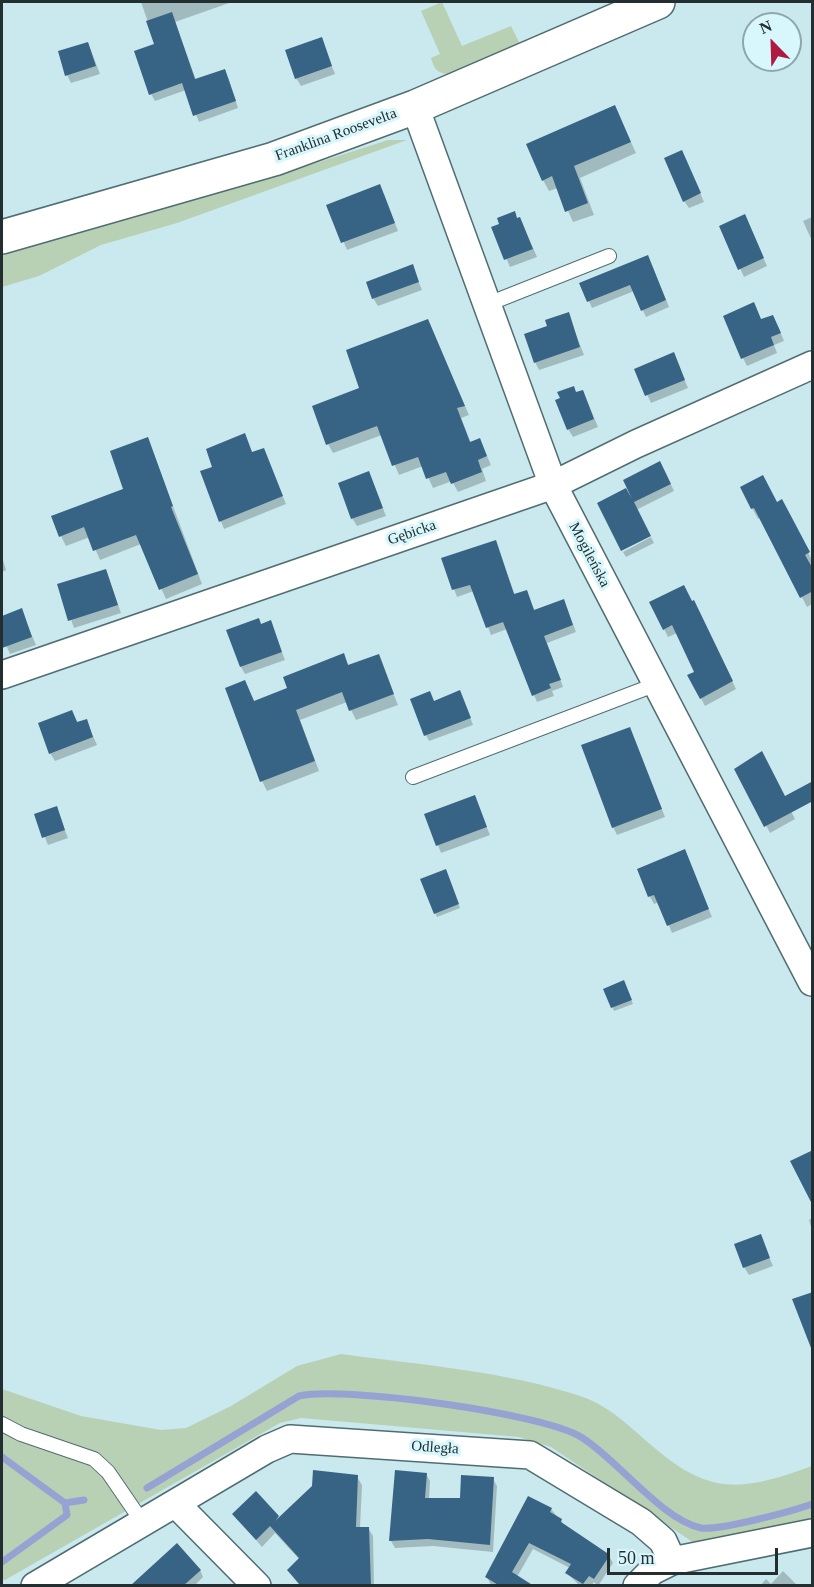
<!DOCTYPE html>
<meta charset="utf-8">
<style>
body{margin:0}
#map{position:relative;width:814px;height:1587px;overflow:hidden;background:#cae9ee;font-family:Georgia,serif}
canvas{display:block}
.frame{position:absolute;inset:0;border:3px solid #222e30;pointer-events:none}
.north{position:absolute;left:742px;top:12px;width:60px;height:60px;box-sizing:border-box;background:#d7f7fc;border:2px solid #8fa7aa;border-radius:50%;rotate:337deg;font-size:16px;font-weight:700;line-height:24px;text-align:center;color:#222e30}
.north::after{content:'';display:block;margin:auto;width:21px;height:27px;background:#ae1a41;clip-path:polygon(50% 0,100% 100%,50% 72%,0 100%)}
.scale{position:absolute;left:607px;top:1548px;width:171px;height:27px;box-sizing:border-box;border:3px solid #222e30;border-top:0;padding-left:8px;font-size:18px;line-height:21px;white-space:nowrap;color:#222e30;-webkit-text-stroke:4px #d7f7fc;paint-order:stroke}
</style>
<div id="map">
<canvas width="814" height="1587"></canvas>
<div class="frame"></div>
<div class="north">N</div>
<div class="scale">50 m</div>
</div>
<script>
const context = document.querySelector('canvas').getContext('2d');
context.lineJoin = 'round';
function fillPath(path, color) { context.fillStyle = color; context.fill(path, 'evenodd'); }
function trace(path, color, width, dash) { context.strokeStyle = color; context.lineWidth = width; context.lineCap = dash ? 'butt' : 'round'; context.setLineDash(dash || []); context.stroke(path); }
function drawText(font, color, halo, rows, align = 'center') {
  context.font = font + ' Georgia,serif'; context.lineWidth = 6; context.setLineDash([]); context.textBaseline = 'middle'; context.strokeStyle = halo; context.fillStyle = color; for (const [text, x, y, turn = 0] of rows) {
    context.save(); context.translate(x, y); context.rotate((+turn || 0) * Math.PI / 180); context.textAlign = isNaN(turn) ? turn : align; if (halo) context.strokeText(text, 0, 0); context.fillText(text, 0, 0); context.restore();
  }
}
const green = new Path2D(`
 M442,2l20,44 49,-20 9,18 -72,30c-12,-1 -14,-6 -17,-16l9,-4 -19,-43z
 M388,140h19l-230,83 -76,22 -62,31 -37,11v-35l283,-79z
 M341,1354c80,11 165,17 242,43 26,9 47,30 67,47 59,52 91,48 162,22v53l-115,26 -146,-98 -32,-10 -218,-19 -21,5 -275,157 -3,-1v-190l79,27 80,14 25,-2 45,-22 66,-40z`);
const shadow = new Path2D(`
 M141,2h91l-57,20 21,58 32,-3 10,31 -39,14 -13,-32 -31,11 -4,-7 5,-49z
 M321,39l14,35 -34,12 -5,-8z
 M88,43l12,31 -29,9 -4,-8z
 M615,107l21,46 -56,25 14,37 -21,7 -15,-34 -9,3 -6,-11z
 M686,160l18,42 -15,6 -5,-7z
 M384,194l14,37 -51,19 -19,-45z
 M812,217v24l-9,-20z
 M520,218l17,39 -27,10 -17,-39z
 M748,224l19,42 -23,11 -23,-50z
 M651,263l18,44 -23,10 -12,-26 -42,17 -11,-25z
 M412,266l10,24 -44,16 -5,-8z
 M568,314l16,41 -45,15 -4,-8 14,-35z
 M427,321l42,94 -8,3 10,25 9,-3 11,25 -9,4 4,12 -28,11 -6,-11 -19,7 -10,-22 -24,9 -17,-40 -49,18 -5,-9 33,-55z
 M777,324l7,17 -10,4 3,8 -30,13 -4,-8z
 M677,362l11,26 -37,15 -15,-33z
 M583,391l15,36 -25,10 -5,-8z
 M244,435l9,19 10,-4 23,54 -62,25 -22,-57 12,-4z
 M148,439l54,145 -36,15 -25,-55 -41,16 -10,-23 -24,9 -5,-10 64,-46z
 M664,470l10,21 -38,19 -11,-29z
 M369,473l17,43 -29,10 -5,-8z
 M777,504l11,8 24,48v44l-5,3 -47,-90 -2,2 -6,-11z
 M651,537l3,6 -28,14 -3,-5z
 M495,542l20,53 11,-3 9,19 32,-3 9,24 -29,11 16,44 -11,4 2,5 -17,6 -30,-73 -16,6 -17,-44 -17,6 -14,-38z
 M2,557l4,13 -4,2z
 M106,570l15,43 -47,15 -15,-43z
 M692,603l6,6 38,80 -31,17 -16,-30 7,-4 -19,-39 -9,4 -4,-8z
 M21,610l15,35 -26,9 -8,-18v-19z
 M270,622l15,38 -40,14 -4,-7 20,-42z
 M343,655l6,11 29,-10 20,49 -42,15 -9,-18 -47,18 19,51 -52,20 -5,-10 -17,-99 10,21 34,-14z
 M460,692l13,33 -44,16 -3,-6 8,-33z
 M72,711l6,12 8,-3 11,25 -42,16 -5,-8z
 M630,729l35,88 -48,18 -4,-8z
 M766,761l29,58 -25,14 -34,-64z
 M474,797l16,38 -49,18 -15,-39z
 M56,808l12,30 -20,7 -12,-30z
 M684,851l28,66 -40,16 -13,-31 -5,2 -4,-7 -11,-28z
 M447,874l13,34 -23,9 -15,-37z
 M625,985l8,19 -19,7 -9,-21z
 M812,1218v12l-3,-10z
 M760,1236l13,30 -24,9 -5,-8z
 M396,1472l30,2 4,7 -1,18 32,1 32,-21 4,7 -4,66 -60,-6 -38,2 -4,-7z
 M357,1477l5,8 -2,43h8l5,8 1,50h-74l-12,-16 12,-10 -25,-27 -13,14 -28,-33 22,-21 23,26z
 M551,1509l14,17 44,30 4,7 -15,23 -4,-4 -3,4h-11l-13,-13 3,-5 -37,-19 -16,28 14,9 -40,-1 -4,-8z
 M200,1570l3,7 -9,9h-61z
 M783,1571l15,15h-38l6,-7 5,5z`);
const stream = new Path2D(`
 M2,1457l63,46 19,-3
 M147,1488l152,-92c44,-10 244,17 282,41 36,22 80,82 120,91 17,3 92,-17 111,-24
 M2,1562l65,-47 -2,-12`);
const building = new Path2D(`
 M172,12l23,67 30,-10 11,32 -43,15 -11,-33 -33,12 -15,-44 20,-7 -8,-23z
 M322,37l10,29 -37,13 -10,-29z
 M88,42l8,24 -31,10 -7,-25z
 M615,105l16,37 -57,24 14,37 -23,9 -13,-36 -10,5 -16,-37z
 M682,150l19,43 -18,9 -19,-44z
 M380,184l15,39 -54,20 -15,-38z
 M515,211l2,7 3,-1 13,32 -29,11 -13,-33 8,-3 -2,-6z
 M745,214l19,44 -26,12 -19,-44z
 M648,255l18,45 -25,11 -11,-26 -43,17 -8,-19z
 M413,264l6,18 -47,17 -6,-17z
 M754,302l7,17 12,-4 8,18 -10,4 3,8 -33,14 -18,-43z
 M569,312l11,35 -46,16 -10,-29 23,-8 -2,-6z
 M428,319l37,87 -8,2 13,34 10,-4 7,18 -9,4 4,12 -31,12 -5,-12 -20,7 -8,-22 -26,9 -15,-40 -51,19 -14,-39 47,-18 -13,-38z
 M674,352l11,28 -40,16 -11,-27z
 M574,386l2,6 7,-2 11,29 -27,11 -12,-30 5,-2 -3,-6z
 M245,433l7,19 12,-4 19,48 -64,26 -19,-51 12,-4 -6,-18z
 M148,437l25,69 -2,1 27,67 -39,16 -23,-55 -43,16 -9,-24 -25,10 -8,-21 72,-27 -13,-38z
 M660,461l11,23 -37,18 17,34 -30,15 -24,-48 29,-15 6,11 -9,-19z
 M369,471l14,37 -32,11 -13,-36z
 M763,475l14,27 5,-3 28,53 -5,3 8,14v22l-13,7 -46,-90 -3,1 -11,-22z
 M496,540l18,54 13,-4 7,20 30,-11 9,26 -29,11 17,44 -12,4 2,4 -19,8 -29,-74 -17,6 -16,-43 -18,5 -11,-32z
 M106,569l12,36 -50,16 -11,-37z
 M684,585l8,16 2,-1 39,81 -33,18 -13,-24 7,-3 -22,-47 -9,5 -14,-28z
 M22,608l10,29 -30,11v-32z
 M259,618l2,6 10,-4 11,32 -42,15 -14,-37z
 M344,653l4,12 31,-11 15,40 -45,17 -7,-19 -46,18 19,51 -55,21 -35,-94 20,-8 9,21 33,-13 -4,-11z
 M460,690l11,28 -47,18 -14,-37 20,-8 4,10z
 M72,710l5,12 10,-3 6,18 -44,17 -11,-31z
 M630,727l32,82 -50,19 -31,-83z
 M762,751l23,45 28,-15v20l-49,26 -30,-58z
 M475,795l12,32 -51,19 -12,-32z
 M57,806l8,24 -23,8 -8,-24z
 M685,849l24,60 -42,17 -13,-31 -6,2 -11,-28z
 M446,869l13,35 -25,10 -14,-35z
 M624,980l8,20 -21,8 -8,-19z
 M813,1150v56l-23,-45z
 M761,1234l9,24 -27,10 -9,-24z
 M813,1292v56h-2l-19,-49z
 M313,1470l45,5 -2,52h13l2,59h-70l-14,-16 12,-12 -29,-32 -14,14 -24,-26 24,-23 23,25 -4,5 37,-35z
 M395,1470l32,3 -2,25h35l1,-23 33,2 -4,68 -62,-6 -39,2z
 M528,1496l24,12 -2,4 12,7 -1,3 49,33 -16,24 -5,-3 -6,8 -18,-11 6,-9 -42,-21 -17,29 22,14h-34l-15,-9z
 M177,1543l24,27 -18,16h-53z`);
const service = new Path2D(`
 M488,304l121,-48
 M413,777l244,-93
 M2,1424l19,10 73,25 14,13 35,51`);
const minor = new Path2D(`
 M415,107l138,378 259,497
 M2,675l551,-190 83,-41 176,-79
 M176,1504l81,82
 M35,1586l232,-137 23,-10 240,16 111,67 22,19 9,20
 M637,1586l15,-15 20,-10 140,-28`);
const tertiary = new Path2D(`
 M2,237l272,-78 141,-52 243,-105`);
const streetNames = [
 ["Franklina Roosevelta",336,135,-20],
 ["Gębicka",412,533,-19],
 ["Mogileńska",589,555,62],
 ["Odległa",435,1448,4]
];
fillPath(green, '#b8d1b5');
fillPath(shadow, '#0003');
trace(stream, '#97a2d3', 7);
fillPath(building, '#376484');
trace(service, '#506d71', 16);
trace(minor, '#506d71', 30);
trace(tertiary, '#506d71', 36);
trace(service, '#fff', 14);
trace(minor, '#fff', 27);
trace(tertiary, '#fff', 33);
drawText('15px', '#222e30', '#d7f7fc', streetNames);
</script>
